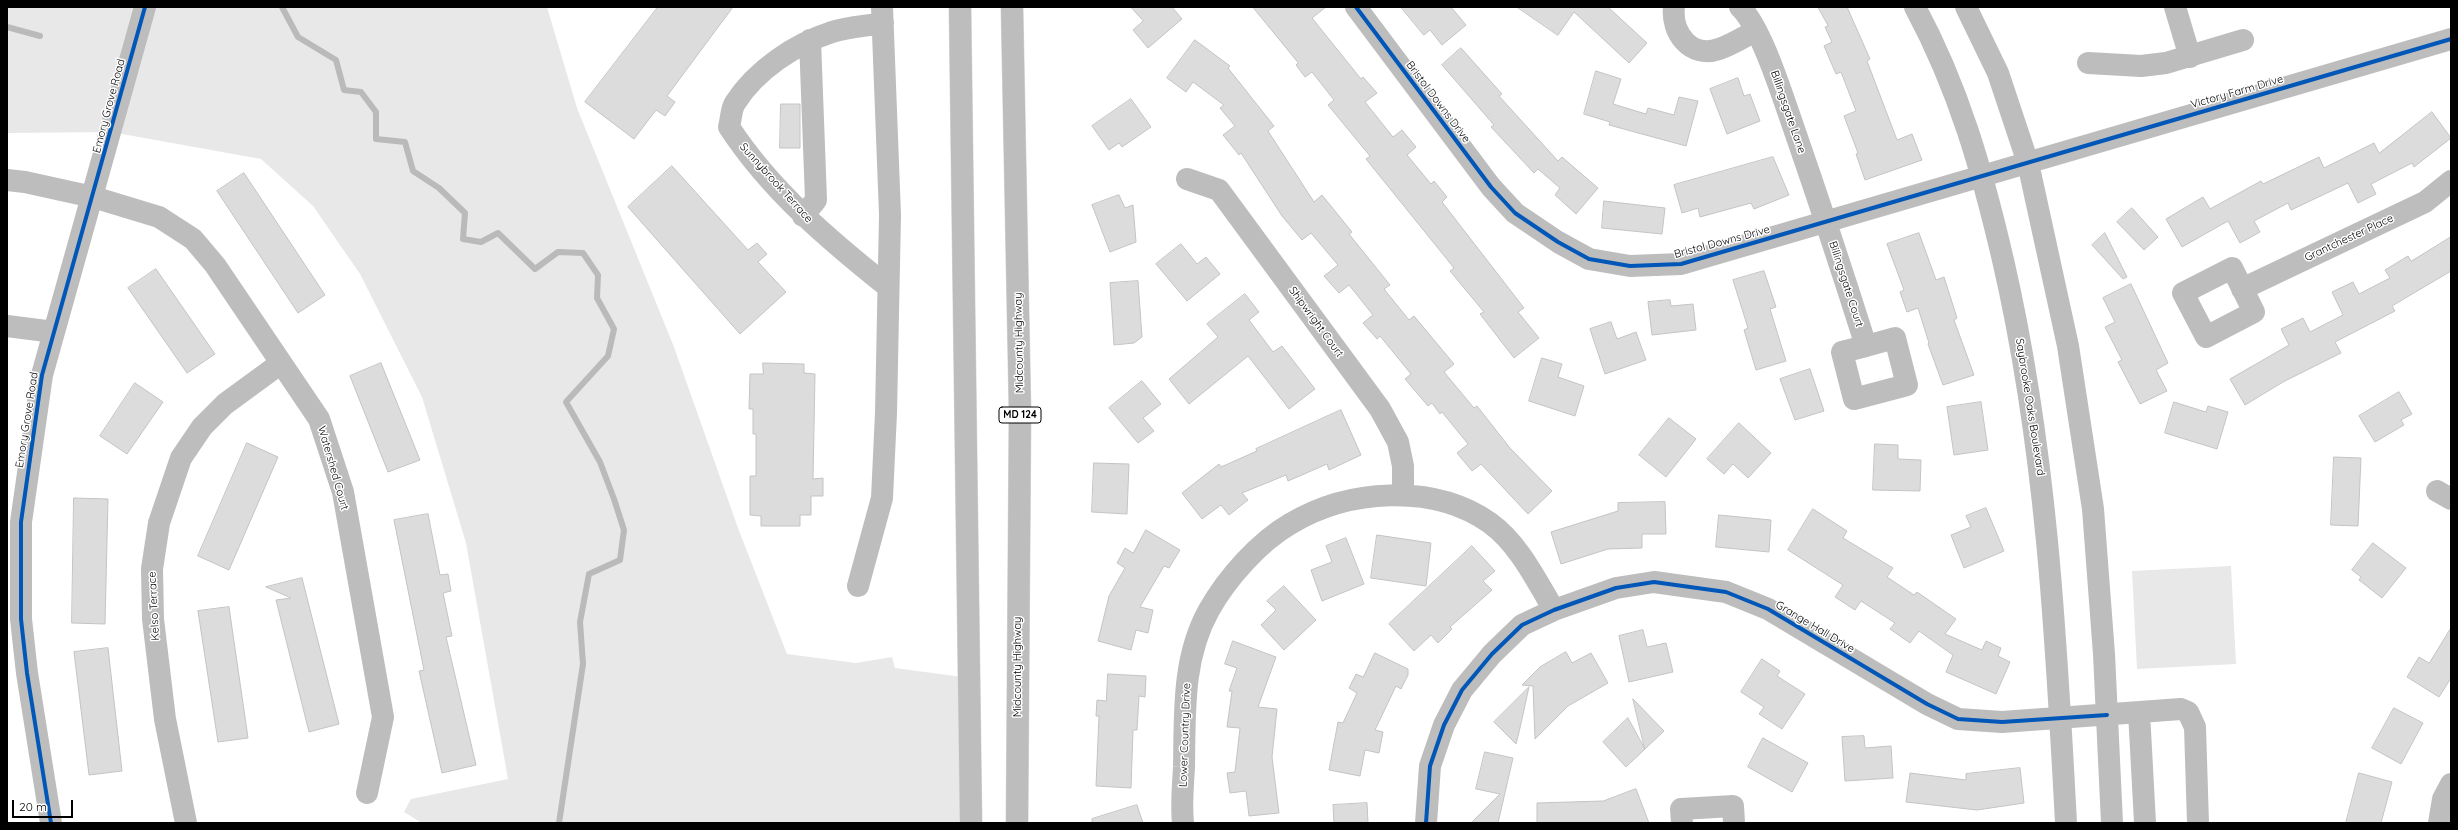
<!DOCTYPE html>
<style>
body{margin:0}
#map{position:relative;width:2458px;height:830px;overflow:hidden;background:#fff;font-family:Quicksand,sans-serif}
canvas{display:block}
.frame{position:absolute;inset:0;border:8px solid #000;pointer-events:none}
.scale{position:absolute;left:12px;top:800px;width:61px;height:18px;box-sizing:border-box;border:2px solid #000;border-top:0;padding-left:5px;font-size:12px;line-height:14px;white-space:nowrap;color:#000;-webkit-text-stroke:3px #fff;paint-order:stroke}
</style>
<div id="map">
<canvas width="2458" height="830"></canvas>
<div class="frame"></div>
<div class="scale">20 m</div>
</div>
<script>
const context = document.querySelector('canvas').getContext('2d');
context.lineJoin = 'round';
function fillPath(path, color) { context.fillStyle = color; context.fill(path, 'evenodd'); }
function trace(path, color, width, dash) { context.strokeStyle = color; context.lineWidth = width; context.lineCap = dash ? 'butt' : 'round'; context.setLineDash(dash || []); context.stroke(path); }
function drawText(font, color, halo, rows, align = 'center') {
  context.font = font + ' Quicksand,sans-serif'; context.lineWidth = 3; context.setLineDash([]); context.textBaseline = 'middle'; context.strokeStyle = halo; context.fillStyle = color; for (const [text, x, y, turn = 0] of rows) {
    context.save(); context.translate(x, y); context.rotate((+turn || 0) * Math.PI / 180); context.textAlign = isNaN(turn) ? turn : align; if (halo) context.strokeText(text, 0, 0); context.fillText(text, 0, 0); context.restore();
  }
}
const green = new Path2D(`
 M7,7h540l30,101 97,239 64,181 49,126 69,9 36,-6 3,11 75,10 1,145h-549l-18,-11 7,-13 97,-20 -42,-236 -44,-146 -62,-123 -47,-68 -52,-47 -150,-27 -104,1z
 M2231,566l5,98 -99,5 -5,-98z`);
const stream = new Path2D(`
 M282,7l16,30 38,23 8,30 17,2 15,20v27l29,3 8,29 26,17 26,25 -2,26 18,3 17,-9 37,36 23,-17 25,1 15,22 -1,23 17,31 -6,27 -42,46 34,60 14,37 10,31 -4,30 -31,14 -9,48 3,42 -24,159
 M7,27l33,9`);
const building = new Path2D(`
 M658,7h75l-66,89 8,6 -10,14 -9,-6 -22,29 -49,-37z
 M1131,7h41l10,12 -34,29 -15,-18 10,-9z
 M1253,7h73l-14,11 49,61 2,-2 14,16 -12,9 28,35 9,-7 14,17 -9,8 24,29 3,-3 13,16 -5,5 82,106 -6,4 21,26 -25,20 -34,-44 4,-2 -34,-41 4,-3 -88,-109 4,-3 -42,-51 6,-5 -22,-28 -7,5 -9,-12 2,-2z
 M1401,7h50l15,18 -24,20 -12,-15 -6,5z
 M1517,7h91l39,36 -18,20 -55,-51 -16,23z
 M1818,7h29l23,52 -3,2 30,79 15,-6 10,26 -57,20 -9,-26 2,-1 -14,-37 12,-5 -15,-39 -5,2 -12,-28 8,-4 -7,-15 3,-1z
 M1195,40l35,26 -2,2 46,58 -6,5 46,71 8,-7 30,37 -3,2 41,51 -6,4 25,31 5,-4 40,48 -10,8 30,36 3,-2 33,42 42,43 -24,23 -47,-50 -9,7 -15,-18 11,-9 -26,-32 -2,2 -8,-11 -4,3 -23,-27 6,-5 -31,-38 -3,3 -14,-16 10,-8 -24,-30 -10,8 -15,-17 14,-11 -27,-32 -9,7 -20,-24 -41,-63 -2,2 -16,-20 12,-9 -15,-18 4,-3 -31,-23 -7,10 -19,-14z
 M1461,48l41,46 -3,2 59,65 4,-4 36,31 -22,26 -21,-19 5,-7 -22,-19 -4,4 -43,-46 3,-2 -52,-60z
 M1596,71l25,8 -8,25 33,10 2,-6 26,7 5,-18 19,4 -12,45 -77,-21 1,-3 -26,-8z
 M1738,78l6,18 6,-2 10,27 -33,13 -17,-45z
 M1131,99l20,28 -29,20 -3,-4 -10,7 -17,-24z
 M781,104h19v44h-20z
 M2432,112l19,26 -37,29 -2,-4 -41,21 5,10 -18,9 -10,-20 -57,27 -3,-7 -34,18 6,11 -20,11 -12,-22 -46,26 -16,-28 37,-22 7,12 51,-28 2,3 56,-27 5,11 50,-25 5,10z
 M1773,157l16,38 -35,14 -3,-6 -51,14 -2,-9 -16,5 -8,-28z
 M672,166l76,84 9,-7 10,11 -9,8 28,30 -46,42 -112,-127z
 M244,173l81,122 -27,18 -81,-122z
 M1119,195l6,13 8,-3 3,37 -26,10 -18,-47z
 M1604,201l61,7 -3,26 -60,-6z
 M2132,208l26,29 -14,13 -27,-28z
 M1919,233l17,47 8,-3 13,41 -3,2 20,55 -31,10 -15,-41 1,-1 -11,-35 -11,4 -7,-20 4,-2 -17,-46z
 M2105,233l22,44 -4,2 -31,-34z
 M2451,237v34l-59,35 3,5 -60,31 6,11 -58,29 -38,23 -15,-26 59,-34 -8,-16 22,-11 7,14 33,-17 -11,-23 21,-10 6,12 31,-16 -5,-8 23,-14 3,5z
 M1181,244l16,20 9,-7 14,17 -33,27 -31,-37z
 M156,269l59,85 -28,19 -59,-85z
 M1764,271l12,36 -6,2 16,52 -30,9 -12,-40 4,-2 -15,-48z
 M1138,281l4,56 -8,6 -20,2 -4,-62z
 M2131,284l37,79 -12,7 11,21 -27,13 -22,-42 4,-2 -17,-33 10,-5 -12,-24z
 M1245,294l14,18 -10,8 24,32 9,-6 33,43 -26,20 -41,-53 -59,48 -20,-25 49,-42 -11,-13z
 M1670,300l1,6 22,-2 3,26 -44,5 -4,-33z
 M1611,322l6,17 19,-7 10,28 -41,14 -15,-45z
 M1542,358l20,6 -4,13 26,9 -9,30 -46,-15z
 M381,363l39,97 -32,12 -38,-96z
 M763,363l41,1v9l11,1 -2,105 10,-1v18h-12v19h-11v11h-39v-10l-11,-1v-39h6v-42h-3v-25h-4l1,-35h13z
 M1810,369l14,42 -29,9 -15,-41z
 M1142,381l19,23 -18,14 11,13 -16,12 -29,-35z
 M135,383l28,19 -36,52 -27,-18z
 M2399,392l13,22 -11,6 3,5 -29,17 -16,-26z
 M1981,402l7,48 -34,5 -7,-48z
 M2174,402l32,10 2,-6 20,6 -11,37 -52,-16z
 M1341,410l20,45 -32,15 -2,-6 -39,17 -2,-6 -44,18 6,7 -19,15 -8,-10 -19,14 -20,-26 37,-29 2,3 36,-16 -1,-2z
 M1669,418l27,21 -30,38 -27,-22z
 M1739,423l32,30 -23,25 -15,-14 -9,10 -17,-15z
 M247,443l31,14 -49,113 -31,-14z
 M1875,444l23,1v14l23,1 -1,31 -47,-1z
 M2334,457l27,1 -3,68 -27,-1z
 M1094,463l35,1 -2,50 -35,-2z
 M74,498l34,1 -3,125 -33,-1z
 M1665,502l1,32h-24v14l-34,1 -47,15 -10,-32 67,-21v-8z
 M1986,508l18,43 -40,17 -13,-33 20,-8 -5,-11z
 M1813,509l34,22 -4,7 50,30 -6,9 27,18 3,-3 39,27 -11,15 37,16 4,-9 15,7 -3,8 12,6 -14,32 -50,-22 7,-17 -34,-24 -9,12 -20,-14 5,-6 -34,-22 -6,9 -20,-13 8,-12 -55,-35z
 M428,514l12,61 8,-1 3,17 -8,2 9,43 -6,1 30,128 -34,8 -23,-102 5,-1 -30,-150z
 M1719,515l52,5 -2,32 -53,-5z
 M1146,530l34,20 -11,18 -5,-2 -24,41 13,3 -5,23 -12,-3 -5,20 -33,-9 11,-45 16,-28 -8,-5 8,-15 8,5z
 M1377,535l54,8 -5,43 -55,-8z
 M1346,538l18,46 -42,17 -11,-31 21,-8 -6,-16z
 M2373,543l33,25 -24,30 -23,-18 2,-3 -9,-7z
 M1472,546l23,25 -12,10 9,9 -42,37 2,2 -14,14 -7,-8 -17,16 -25,-27z
 M302,578l37,146 -30,8 -33,-132 15,-2 -25,-11z
 M1284,586l32,34 -32,30 -23,-25 15,-15 -9,-9z
 M229,607l19,131 -30,4 -20,-131z
 M2451,628v50l-12,19 -32,-20 12,-20 10,6z
 M1643,630l4,17 19,-4 7,29 -44,10 -10,-46z
 M1233,641l43,16 -18,50 19,2 -5,48 7,56 -30,3 -3,-25 -16,2 -3,-20 8,-1 5,-44 -13,-1 5,-36h-3l8,-23 -12,-4z
 M108,648l14,123 -33,4 -15,-123z
 M1566,652l6,11 19,-10 17,30 -40,23 -33,33 -2,-53 -11,-1 18,-18z
 M1375,653l33,16v6l-7,14 -5,-3 -21,44 8,2 -4,21 -14,-3 -5,26 -31,-6 9,-48 5,1 14,-30 -8,-5 7,-14 7,3z
 M1762,659l18,12 -3,5 28,18 -23,35 -23,-15 5,-7 -23,-15z
 M1108,674l38,2 -1,21 -6,-1 -2,34h-4l-2,58 -35,-2 3,-70h-3l1,-16 9,1z
 M1529,687l-9,41 -4,16 -22,-22z
 M1633,699l31,32 -19,18z
 M2394,708l29,15 -22,41 -29,-16z
 M1628,718l17,31 -19,18 -23,-25z
 M1864,736l1,12 26,-2 2,32 -48,3 -3,-44z
 M1763,738l45,25 -16,29 -44,-25z
 M1485,752l28,6 -15,65h-27l29,-29 -24,-5z
 M2020,768l4,35 -47,7 -71,-8 4,-29 56,7v-6z
 M2359,773l33,9 -11,41h-35z
 M1636,789l13,34h-112v-20l66,-2z
 M1367,803l1,20h-34l-1,-18z
 M1137,805l6,18h-51v-4z`);
const minor = new Path2D(`
 M1356,7l135,180 24,26 43,29 31,17 41,7 51,-2 770,-225
 M1674,7c-3,25 16,52 45,42 12,-4 25,-12 36,-18
 M1740,7c21,20 41,85 51,113 26,75 51,150 75,226l29,-8 12,47 -53,14 -12,-47 24,-6
 M1915,7c44,82 67,163 88,253 43,186 53,373 63,563
 M1966,7l32,66 30,90 40,183 25,163 11,145 8,169
 M2175,7l15,50
 M883,23c-16,3 -35,4 -51,9 -37,12 -76,38 -97,71 -4,6 -4,17 -6,24 42,64 100,113 159,160
 M2088,63l53,3 25,-3 77,-23
 M1187,179l32,11 161,219 18,33 5,24v28
 M7,180l18,2 68,15 66,20 34,22 22,26 104,154 24,73 40,225 -16,76
 M803,216l13,-16 -6,-160
 M2232,268l22,44 -48,25 -23,-44z
 M2242,289l183,-87 26,-21
 M7,326l47,6
 M2437,491l14,8
 M858,586l24,-88 4,-85 4,-198 -8,-208
 M2139,712l6,111
 M51,823l-24,-150 -6,-54v-97l21,-147 103,-368
 M186,823l-21,-104 -12,-100 -1,-50 7,-46 22,-65 21,-31 23,-23 56,-41
 M1183,823c-2,-18 0,-38 1,-56 1,-54 -2,-109 25,-157 18,-32 50,-68 81,-86 58,-35 143,-41 200,-1 29,21 46,57 64,87
 M1426,823l4,-57 14,-41 18,-35 30,-36 30,-29 32,-15 62,-22 38,-6 72,10 42,17 159,95 31,15 44,3 179,-13 7,3 7,15 3,96
 M1682,823l-1,-14 52,-3 1,17
 M2439,823l4,-24 8,-15`);
const major = new Path2D(`
 M960,7l11,816
 M1012,7l8,405 -3,411`);
const cycleway = new Path2D(`
 M1356,7l135,180 24,26 43,29 31,17 41,7 51,-2 770,-225
 M51,823l-24,-150 -6,-54v-97l21,-147 103,-368
 M1426,823l4,-57 14,-41 18,-35 30,-36 30,-29 32,-15 62,-22 38,-6 72,10 42,17 159,95 31,15 44,3 105,-7`);
const shields = [
 [1020,415,42]
];
const shieldNames = [
 ["MD 124",1020,415]
];
const streetNames = [
 ["Victory Farm Drive",2237,92,-16],
 ["Bristol Downs Drive",1438,102,53],
 ["Emory Grove Road",109,106,-75],
 ["Billingsgate Lane",1788,112,71],
 ["Sunnybrook Terrace",776,183,48],
 ["Grantchester Place",2349,238,-25],
 ["Bristol Downs Drive",1722,242,-15],
 ["Billingsgate Court",1846,284,72],
 ["Shipwright Court",1316,322,54],
 ["Midcounty Highway",1019,343,-91],
 ["Saybrooke Oaks Boulevard",2030,407,81],
 ["Emory Grove Road",27,420,-81],
 ["Watershed Court",333,468,74],
 ["Kelso Terrace",154,606,-93],
 ["Grange Hall Drive",1815,627,31],
 ["Midcounty Highway",1018,667,-90],
 ["Lower Country Drive",1185,735,-88]
];
fillPath(green, '#e8e8e8');
trace(stream, '#bababa', 6);
fillPath(building, '#dcdcdc');
trace(building, '#c4c4c4', 1);
trace(major, '#dbdbdb', 23);
trace(minor, '#bdbdbd', 22);
trace(major, '#bdbdbd', 22);
trace(cycleway, '#0057b8', 4);
for (const [x, y, w] of shields) { const box = new Path2D(); box.roundRect(x - w / 2, y - 8, w, 16, 3); context.fillStyle = '#fff'; context.fill(box); trace(box, '#000', 1); }
drawText('bold 10px', '#000', null, shieldNames);
drawText('11px', '#000', '#fff', streetNames);
</script>
